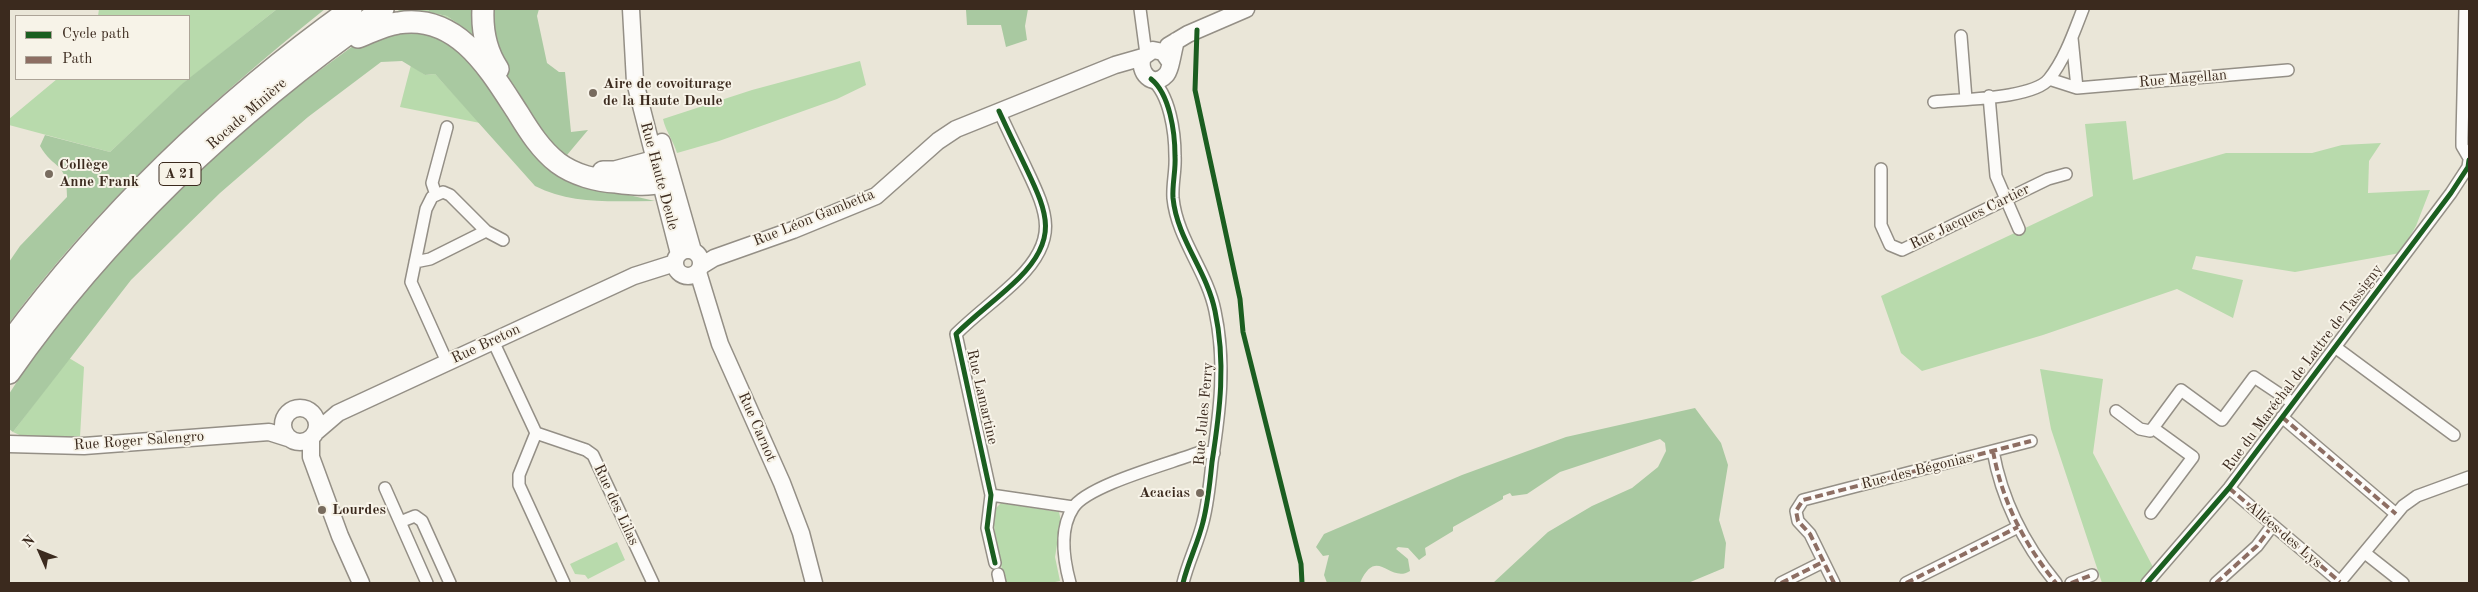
<!DOCTYPE html>
<meta charset="utf-8">
<style>
body{margin:0}
#map{position:relative;width:2478px;height:592px;overflow:hidden;background:#eae6d8;font-family:"Old Standard TT",serif}
canvas{display:block}
.frame{position:absolute;inset:0;border:10px solid #3b2a1e;pointer-events:none}
.legend{position:absolute;left:15px;top:15px;width:175px;height:65px;box-sizing:border-box;background:#f7f3e8;border:1px solid #aca397;margin:0;padding:6px 9px;list-style:none;font-size:15px;color:#3b2a1e}
.legend li{display:flex;align-items:center;gap:10px;height:25px}
.legend b{width:25px;border:1px solid #aca397}
.north{position:absolute;left:15px;top:527px;width:50px;height:50px;-webkit-text-stroke:4px #f7f3e8;paint-order:stroke;rotate:314deg;font-size:14px;font-weight:700;line-height:20px;text-align:center;color:#3b2a1e}
.north::after{content:'';display:block;margin:auto;width:18px;height:22px;background:#3b2a1e;clip-path:polygon(50% 0,100% 100%,50% 72%,0 100%)}
</style>
<div id="map">
<canvas width="2478" height="592"></canvas>
<div class="frame"></div>
<ul class="legend">
<li><b style="height:6px;background:#1b5e20"></b>Cycle path</li>
<li><b style="height:6px;background:#8d6e63"></b>Path</li>
</ul>
<div class="north">N</div>
</div>
<script>
const context = document.querySelector('canvas').getContext('2d');
context.lineJoin = 'round';
function fillPath(path, color) { context.fillStyle = color; context.fill(path, 'evenodd'); }
function trace(path, color, width, dash) { context.strokeStyle = color; context.lineWidth = width; context.lineCap = dash ? 'butt' : 'round'; context.setLineDash(dash || []); context.stroke(path); }
function drawText(font, color, halo, rows, align = 'center') {
  context.font = font + ' "Old Standard TT",serif'; context.lineWidth = 4; context.setLineDash([]); context.textBaseline = 'middle'; context.strokeStyle = halo; context.fillStyle = color; for (const [text, x, y, turn = 0] of rows) {
    context.save(); context.translate(x, y); context.rotate((+turn || 0) * Math.PI / 180); context.textAlign = isNaN(turn) ? turn : align; if (halo) context.strokeText(text, 0, 0); context.fillText(text, 0, 0); context.restore();
  }
}
const green = new Path2D(`
 M99,9h178l-88,70v-63h-91z
 M401,9h28l-1,3 19,4 10,7v9l-76,-11z
 M860,61l6,24 -29,14 -118,42 -42,12c-4,-13 -11,-21 -14,-34l89,-29z
 M411,65l14,10 10,-1 45,49 -80,-16z
 M57,79h131l-78,73 -101,-27v-6z
 M2126,121l7,59 93,-27h86l30,-8 39,-2 -12,18 -1,32 62,-3 -14,36 -16,27 -105,19 -99,-16 -4,13 51,11 -10,38 -56,-29 -134,46 -121,36 -21,-18 -20,-57 212,-100 -8,-72z
 M69,358l15,9 -4,70h-56l-11,-5z
 M2040,369l63,10 -10,74 60,114 -14,16h-37l-51,-154z
 M1001,503l58,9 2,9 -6,36 5,24 -10,2h-45l-10,-45 -2,-27z
 M617,542l8,18 -37,19 -3,-4 -10,-1 -5,-10z`);
const forest = new Path2D(`
 M277,9h48c-116,93 -227,195 -316,314v-61l11,-16 47,-49c0,-37 -13,-26 -27,-51l5,-11 65,17 73,-69z
 M429,9h51l4,38 -27,-15v-9l-10,-7 -19,-4z
 M486,9h53l-2,7 10,47 12,9h6l6,60 17,-2 -21,25 -10,-6 -14,-15 -45,-72z
 M958,9h70l-3,17 2,14 -21,7 -5,-22h-34l-1,-15z
 M397,27h34l31,20 127,139 66,15c-41,0 -83,4 -120,-15l-100,-112 -10,1 -23,-14 -21,1 -73,55 -88,76 -89,87 -118,152 -4,-3v-35l33,-51 108,-127 109,-101 98,-72z
 M1695,408l26,35 7,22 -9,55 7,23 -2,25 -36,15h-195l55,-51 44,-26 40,-18 26,-21 8,-16 -1,-8 -5,-4 -100,33 -33,22 -15,2 -2,-3 -7,3v3l-50,28v4l-28,17 1,7 -7,5 -11,-12 -10,-1 -2,2 12,10 2,12c-21,13 -33,-26 -50,12h-33l-3,-8 5,-20 -6,1 -7,-9 8,-13 138,-59 104,-38z`);
const street = new Path2D(`
 M1140,9l6,45
 M2465,9l-3,129v8l7,12
 M1961,36l5,63
 M1151,79c19,15 24,54 24,77 1,14 -3,28 -2,42 4,41 34,73 42,113 11,51 5,100 -3,151 -2,20 -4,41 -9,60 -5,21 -15,40 -20,61
 M2049,79l28,9 -5,-50
 M2077,88l211,-18
 M1989,96l7,80 23,53
 M1934,102c26,-3 99,-3 115,-23 16,-20 25,-47 34,-70
 M1881,169v56l9,20 12,5 146,-71 18,-5
 M436,195l-4,-12 15,-56
 M415,262l15,-3 56,-28
 M493,341l43,92 -17,42v10l45,98
 M2335,347l119,88
 M447,362l-36,-80 15,-73 6,-12 11,-5 7,3 36,36 17,9
 M2116,411l24,18 10,2 3,-3
 M2282,417l114,97
 M536,433l50,17 7,5 60,128
 M1993,451c9,50 31,93 63,132
 M385,488l42,95
 M2229,488l111,94
 M991,495l82,12
 M2151,513l42,-56 -40,-29 28,-38 41,30 32,-43 39,26
 M400,522l15,-6 7,5 28,62
 M2365,553l38,30
 M995,563l-8,-35 4,-33 -35,-161c20,-20 43,-36 63,-56 39,-39 29,-64 8,-108 -9,-19 -19,-39 -28,-59
 M998,574l2,9
 M1070,583c-6,-22 -11,-54 3,-75 14,-23 99,-45 127,-56l14,1
 M1781,583l42,-21
 M1834,583l-24,-49 -12,-13 -2,-10 7,-11 228,-59
 M1906,583l112,-56
 M2071,583l21,-8
 M2147,583l82,-95 222,-295 17,-26 1,-7
 M2216,583l41,-37 15,-20
 M2339,583l64,-77 14,-10 52,-19`);
const secondary = new Path2D(`
 M631,9l4,73 44,172
 M1168,46l20,-12 58,-25
 M1170,62l-7,-10 -10,-2 -10,7c-6,15 10,32 23,18 5,-5 7,-25 10,-34
 M662,142l31,109
 M675 263a13 13 0 1 1 26 0a13 13 0 1 1-26 0Z
 M701,266l13,-8 79,-28 83,-34 62,-55 18,-12 159,-64 28,-8
 M698,272l22,72 62,139 19,50 13,50
 M283 425a17 17 0 1 1 34 0a17 17 0 1 1-34 0Z
 M317,431l21,-18 296,-137 41,-13
 M311,439v18l29,79 21,47
 M9,444l75,2 185,-14 19,6`);
const highway = new Path2D(`
 M483,9c-1,21 3,42 15,60
 M358,37c13,-5 26,-12 40,-14 60,-10 92,47 120,90 11,18 23,37 40,50 16,12 39,18 58,19 15,2 31,4 45,0
 M603,172h12l41,-11
 M9,343c96,-129 212,-241 342,-334
 M9,373c101,-144 231,-264 374,-364`);
const quiet = new Path2D(`
 M2282,417l114,97
 M1993,451c9,50 31,93 63,132
 M2229,488l111,94
 M1781,583l42,-21
 M1834,583l-24,-49 -12,-13 -2,-10 7,-11 228,-59
 M1906,583l112,-56
 M2071,583l21,-8
 M2216,583l41,-37 15,-20`);
const cycleway = new Path2D(`
 M1197,30l-2,60 45,209 3,33 58,232 1,19
 M1151,79c19,15 24,54 24,77 1,14 -3,28 -2,42 4,41 34,73 42,113 11,51 5,100 -3,151 -2,20 -4,41 -9,60 -5,21 -15,40 -20,61
 M995,563l-8,-35 4,-33 -35,-161c20,-20 43,-36 63,-56 39,-39 29,-64 8,-108 -9,-19 -19,-39 -28,-59
 M2147,583l82,-95 222,-295 17,-26 1,-7`);
const markers = [
 [593,93,5,"#786c5f"],
 [49,174,5,"#786c5f"],
 [1200,493,5,"#786c5f"],
 [322,510,5,"#786c5f"]
];
const shields = [
 [180,174,42]
];
const shieldNames = [
 ["A 21",180,174]
];
const streetNames = [
 ["Rue Magellan",2183,79,-5],
 ["Rocade Minière",247,114,-41],
 ["Rue Haute Deule",659,176,75],
 ["Rue Jacques Cartier",1970,217,-26],
 ["Rue Léon Gambetta",814,218,-22],
 ["Rue Breton",486,344,-25],
 ["Rue du Maréchal de Lattre de Tassigny",2303,368,-53],
 ["Rue Lamartine",982,397,77],
 ["Rue Jules Ferry",1204,414,-85],
 ["Rue Carnot",757,427,66],
 ["Rue Roger Salengro",139,441,-4],
 ["Rue des Bégonias",1917,471,-14],
 ["Rue des Lilas",616,505,65],
 ["Allées des Lys",2284,535,40]
];
const poiNames = [
 ["Aire de covoiturage",603,84],
 ["de la Haute Deule",603,101],
 ["Collège",59,165],
 ["Anne Frank",59,182],
 ["Acacias",1190,493,"right"],
 ["Lourdes",332,510]
];
fillPath(green, '#b8daac');
fillPath(forest, '#a9c9a1');
trace(street, '#948f86', 14);
trace(secondary, '#948f86', 19);
trace(highway, '#948f86', 24);
trace(street, '#fcfbf9', 11);
trace(secondary, '#fcfbf9', 16);
trace(highway, '#fcfbf9', 21);
trace(quiet, '#8d6e63', 4, [8, 4]);
trace(cycleway, '#1b5e20', 5);
for (const [x, y, r, color] of markers) { const dot = new Path2D(); dot.arc(x, y, r, 0, 2 * Math.PI); context.fillStyle = color; context.fill(dot); trace(dot, '#f7f3e8', 2); }
for (const [x, y, w] of shields) { const box = new Path2D(); box.roundRect(x - w / 2, y - 11.5, w, 23, 4); context.fillStyle = '#f7f3e8'; context.fill(box); trace(box, '#3b2a1e', 1); }
drawText('bold 14px', '#3b2a1e', null, shieldNames);
drawText('15px', '#3b2a1e', '#f7f3e8', streetNames);
drawText('bold 15px', '#3b2a1e', '#f7f3e8', poiNames, 'left');
</script>
